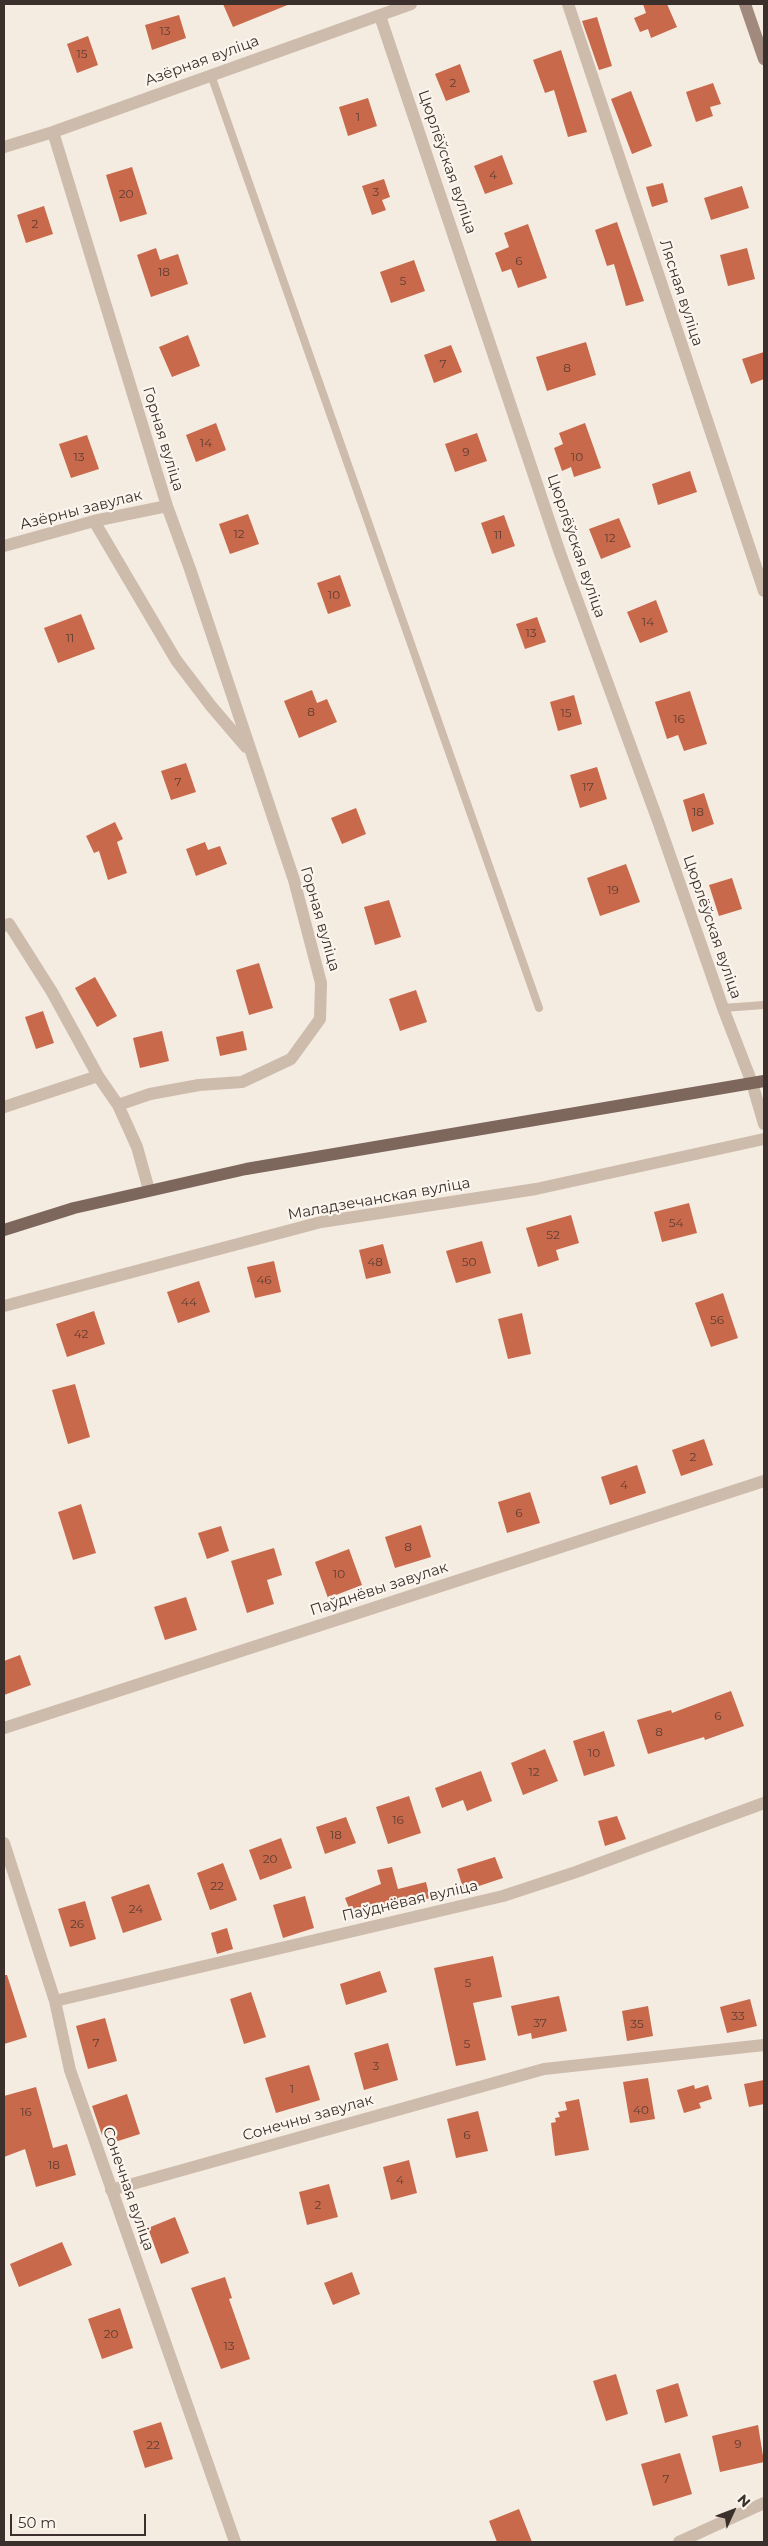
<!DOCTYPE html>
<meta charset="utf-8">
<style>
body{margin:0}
#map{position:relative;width:768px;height:2546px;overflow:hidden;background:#f4ebe1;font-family:Montserrat,sans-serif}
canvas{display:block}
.frame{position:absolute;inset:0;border:5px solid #3b302b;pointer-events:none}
.north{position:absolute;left:708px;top:2486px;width:50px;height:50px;-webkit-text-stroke:4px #fbf5ee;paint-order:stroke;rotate:47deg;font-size:14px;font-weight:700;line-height:20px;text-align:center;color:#3b302b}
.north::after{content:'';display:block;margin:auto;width:18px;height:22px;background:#3b302b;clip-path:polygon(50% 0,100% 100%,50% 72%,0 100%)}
.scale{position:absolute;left:10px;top:2514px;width:136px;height:22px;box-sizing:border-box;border:2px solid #3b302b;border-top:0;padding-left:6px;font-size:15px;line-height:18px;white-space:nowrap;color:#3b302b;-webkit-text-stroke:4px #fbf5ee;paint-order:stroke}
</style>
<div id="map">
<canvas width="768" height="2546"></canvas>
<div class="frame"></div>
<div class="north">N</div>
<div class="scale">50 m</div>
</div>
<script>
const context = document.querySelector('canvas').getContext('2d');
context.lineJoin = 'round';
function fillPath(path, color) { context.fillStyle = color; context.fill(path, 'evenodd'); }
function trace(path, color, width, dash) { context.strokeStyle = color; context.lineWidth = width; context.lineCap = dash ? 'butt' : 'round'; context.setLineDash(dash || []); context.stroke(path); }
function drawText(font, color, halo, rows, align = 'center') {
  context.font = font + ' Montserrat,sans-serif'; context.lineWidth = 4.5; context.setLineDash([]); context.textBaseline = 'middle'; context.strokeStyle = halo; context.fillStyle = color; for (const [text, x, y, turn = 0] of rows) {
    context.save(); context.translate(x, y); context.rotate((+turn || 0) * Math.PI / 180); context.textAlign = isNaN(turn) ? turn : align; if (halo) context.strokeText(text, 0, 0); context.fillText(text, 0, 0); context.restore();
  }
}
const building = new Path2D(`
 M223,4h67l-57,23z
 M643,4h24l10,23 -26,11 -3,-9 -8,3 -6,-14 12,-5z
 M179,15l7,23 -34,12 -7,-25z
 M597,17l15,49 -13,4 -17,-49z
 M88,36l10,29 -21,8 -10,-29z
 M561,50l26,82 -19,5 -14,-47 -9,3 -12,-33z
 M460,64l10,28 -24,9 -11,-27z
 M713,83l8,21 -11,3 3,9 -17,6 -10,-30z
 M631,91l21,55 -20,8 -21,-55z
 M368,98l9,28 -29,10 -9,-29z
 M502,155l11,29 -28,10 -11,-28z
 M132,167l15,47 -27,8 -14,-47z
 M384,179l6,18 -8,3 4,10 -14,5 -10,-29z
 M663,183l5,19 -16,5 -6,-20z
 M742,186l7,22 -38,12 -7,-22z
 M44,206l9,28 -27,9 -9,-28z
 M617,222l27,79 -18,5 -12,-42 -7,2 -12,-36z
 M528,224l19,54 -29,10 -7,-19 -9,3 -7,-19 14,-6 -5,-14z
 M156,248l4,12 18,-6 10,30 -37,13 -14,-42z
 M747,248l8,31 -27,7 -8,-31z
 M414,260l11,31 -34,12 -11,-31z
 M188,335l12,31 -28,11 -13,-30z
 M586,342l10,33 -49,16 -11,-34z
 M451,345l11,27 -28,11 -10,-28z
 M764,352v27l-13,5 -9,-25z
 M216,423l10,27 -30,12 -10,-27z
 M585,423l16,45 -27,9 -3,-10 -9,4 -8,-23 9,-4 -4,-11z
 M477,433l10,28 -32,11 -10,-28z
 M87,435l12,34 -28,9 -12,-34z
 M690,471l7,21 -39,13 -6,-21z
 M248,514l11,30 -29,10 -11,-30z
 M504,515l11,31 -23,8 -11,-31z
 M619,518l12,29 -30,12 -12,-30z
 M340,575l11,31 -23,8 -11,-31z
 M656,600l12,32 -28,11 -13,-31z
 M81,614l14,35 -37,14 -14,-35z
 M537,617l9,25 -21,7 -9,-25z
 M312,690l5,13 10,-4 10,23 -38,16 -15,-37z
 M690,691l17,53 -23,7 -6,-16 -11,4 -12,-37z
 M574,695l8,29 -24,7 -8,-29z
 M186,763l10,29 -25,8 -10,-29z
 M597,767l10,32 -27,9 -10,-33z
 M704,793l10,31 -22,8 -9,-32z
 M356,808l10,26 -24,10 -11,-26z
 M115,822l8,17 -6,3 10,31 -19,7 -9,-29 -5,2 -8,-17z
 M205,842l3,8 12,-4 7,18 -31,12 -10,-27z
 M626,864l14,38 -40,14 -13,-38z
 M732,878l10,31 -23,7 -10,-31z
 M389,900l12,37 -26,8 -11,-38z
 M259,963l14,45 -24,7 -13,-45z
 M95,977l22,39 -20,11 -22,-39z
 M416,990l11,32 -27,9 -11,-32z
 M43,1011l11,32 -18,6 -11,-32z
 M162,1031l7,30 -29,7 -7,-30z
 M243,1031l4,19 -27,6 -4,-19z
 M689,1203l8,30 -35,9 -8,-30z
 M571,1215l8,28 -23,7 3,10 -21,7 -12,-39z
 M482,1241l9,32 -35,10 -10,-32z
 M383,1244l8,29 -25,6 -7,-29z
 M274,1261l7,31 -26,6 -8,-31z
 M199,1281l11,31 -32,11 -11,-31z
 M723,1293l15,45 -27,9 -16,-44z
 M94,1311l11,33 -38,13 -11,-33z
 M522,1313l9,41 -23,5 -10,-40z
 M75,1384l15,53 -22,7 -16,-54z
 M704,1439l9,26 -32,11 -9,-26z
 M637,1465l9,28 -36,12 -9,-28z
 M530,1492l10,31 -33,10 -9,-31z
 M81,1504l15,49 -23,7 -15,-48z
 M421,1525l10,32 -36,11 -10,-31z
 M221,1526l8,25 -22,8 -9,-26z
 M274,1548l8,27 -15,5 7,24 -27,9 -16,-52z
 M349,1549l13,36 -34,13 -13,-36z
 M186,1597l11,33 -32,10 -11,-33z
 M20,1655l11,30 -27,10v-34z
 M731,1691l13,35 -39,14 -1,-3 -56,17 -11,-34 34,-10 1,3z
 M604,1731l11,35 -31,10 -11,-35z
 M545,1749l13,32 -35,14 -12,-32z
 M481,1771l11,30 -25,10 -4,-11 -21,8 -7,-20z
 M409,1796l12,37 -33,11 -12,-37z
 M617,1816l9,23 -21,7 -7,-25z
 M346,1817l10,26 -31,11 -9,-27z
 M281,1838l11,30 -32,12 -11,-30z
 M495,1857l8,21 -39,13 -7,-22z
 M223,1863l14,37 -27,10 -13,-37z
 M392,1867l6,22 28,-7 4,16 -43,11 -1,-4 -33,13 -8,-20 36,-14 -4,-14z
 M149,1884l13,36 -39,13 -12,-36z
 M305,1896l9,32 -31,10 -10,-33z
 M85,1901l11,38 -26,8 -12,-38z
 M227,1928l6,21 -16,5 -6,-21z
 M493,1956l9,41 -29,6 13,57 -30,6 -22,-98z
 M380,1971l7,21 -41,13 -6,-21z
 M4,1975h3l20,62 -23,7z
 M251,1992l15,45 -22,7 -14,-45z
 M559,1996l8,35 -35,8 -1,-6 -13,3 -7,-30z
 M750,1999l7,27 -30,7 -7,-26z
 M648,2006l5,30 -26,5 -5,-30z
 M105,2018l12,43 -29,8 -12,-43z
 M388,2043l10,37 -34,10 -10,-37z
 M309,2065l11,35 -44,13 -11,-35z
 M648,2078l7,41 -25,4 -7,-41z
 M764,2080v24l-15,3 -5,-23z
 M694,2085l1,4 13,-4 4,14 -13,4 2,5 -17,5 -7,-23z
 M36,2087l17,61 14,-4 9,31 -40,12 -11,-38 -21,8v-61z
 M127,2094l13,40 -25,8 -3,-11 -10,4 -10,-29z
 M579,2099l10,51 -34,6 -4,-33 5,-1 -1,-4 5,-1 -2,-5 9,-2 -2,-8z
 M478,2111l10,40 -32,7 -9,-39z
 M409,2160l8,33 -26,7 -8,-33z
 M329,2184l9,33 -31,8 -8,-33z
 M175,2217l14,36 -28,11 -13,-36z
 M62,2242l10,23 -53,22 -9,-23z
 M352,2272l8,22 -27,11 -9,-22z
 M225,2277l7,21 -3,1 21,60 -29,10 -30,-81z
 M120,2308l13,40 -31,11 -14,-40z
 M616,2374l12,40 -22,7 -13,-40z
 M678,2383l10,33 -23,7 -9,-33z
 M161,2422l12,37 -28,9 -12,-37z
 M758,2425l6,37 -44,10 -8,-36z
 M680,2453l12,41 -39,12 -12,-42z
 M519,2509l13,33h-35l-8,-21z`);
const lane = new Path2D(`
 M211,75l328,933
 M723,1008l41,-3`);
const street = new Path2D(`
 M568,4l196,587
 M380,16l180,537 98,268 65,187 29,75 12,41
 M53,132l114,374 23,63 104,311 27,103 -1,36 -29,40 -49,23 -43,3 -49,9 -32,11
 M4,147l49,-15 358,-128
 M94,521l82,139 35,46 35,41
 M4,546l90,-25 73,-15
 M4,926l5,-2 43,68 46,84 20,29 19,42 12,43
 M4,1107l94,-31
 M4,1306l317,-84 215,-33 228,-50
 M4,1728l760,-247
 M4,1843l51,158 15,69 165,472
 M55,2001l448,-105 73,-24 188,-69
 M111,2190l433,-121 220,-24
 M679,2542l85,-39`);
const secondary = new Path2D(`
 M745,4l19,55`);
const primary = new Path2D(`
 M4,1230l70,-22 172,-39 518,-88`);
const numberNames = [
 ["13",165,31],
 ["15",82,54],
 ["2",453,83],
 ["1",358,117],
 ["4",493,175],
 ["3",376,192],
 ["20",126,194],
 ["2",35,224],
 ["6",519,261],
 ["18",164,272],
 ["5",403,281],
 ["7",443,364],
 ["8",567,368],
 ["14",206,443],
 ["9",466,452],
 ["13",79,457],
 ["10",577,457],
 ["12",239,534],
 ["11",498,535],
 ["12",610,538],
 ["10",334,595],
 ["14",648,622],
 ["13",531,633],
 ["11",70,638],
 ["8",311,712],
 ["15",566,713],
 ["16",679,719],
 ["7",178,782],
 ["17",588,787],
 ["18",698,812],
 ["19",613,890],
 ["54",676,1223],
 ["52",553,1235],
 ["48",375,1262],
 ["50",469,1262],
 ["46",264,1280],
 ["44",189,1302],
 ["56",717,1320],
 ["42",81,1334],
 ["2",693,1457],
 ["4",624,1485],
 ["6",519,1513],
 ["8",408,1547],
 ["10",339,1574],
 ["6",718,1716],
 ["8",659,1732],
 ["10",594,1753],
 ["12",534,1772],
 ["16",398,1820],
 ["18",336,1835],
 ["20",270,1859],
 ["22",217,1886],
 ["24",136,1909],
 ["26",77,1924],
 ["5",468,1983],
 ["33",738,2016],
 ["37",540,2023],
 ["35",637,2024],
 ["7",96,2043],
 ["5",467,2044],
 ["3",376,2066],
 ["1",292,2089],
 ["40",641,2110],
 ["16",26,2112],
 ["6",467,2135],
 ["18",54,2165],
 ["4",400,2180],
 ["2",318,2205],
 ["20",111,2334],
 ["13",229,2346],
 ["9",738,2444],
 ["22",153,2445],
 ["7",666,2479]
];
const streetNames = [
 ["Азёрная вуліца",202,61,-20],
 ["Цюрлёўская вуліца",447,162,71],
 ["Лясная вуліца",681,293,72],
 ["Горная вуліца",163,439,73],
 ["Азёрны завулак",81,510,-14],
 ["Цюрлёўская вуліца",576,546,71],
 ["Горная вуліца",320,919,74],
 ["Цюрлёўская вуліца",712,927,71],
 ["Маладзечанская вуліца",379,1199,-10],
 ["Паўднёвы завулак",379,1589,-18],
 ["Паўднёвая вуліца",410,1901,-13],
 ["Сонечны завулак",308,2118,-16],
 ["Сонечная вуліца",128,2189,71]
];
fillPath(building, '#c8694b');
trace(lane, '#cdbbac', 8);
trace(street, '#cdbbac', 12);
trace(secondary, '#a18a7d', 12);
trace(primary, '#7d675c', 12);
drawText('12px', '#5e3e33', null, numberNames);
drawText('15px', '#3b302b', '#fbf5ee', streetNames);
</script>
